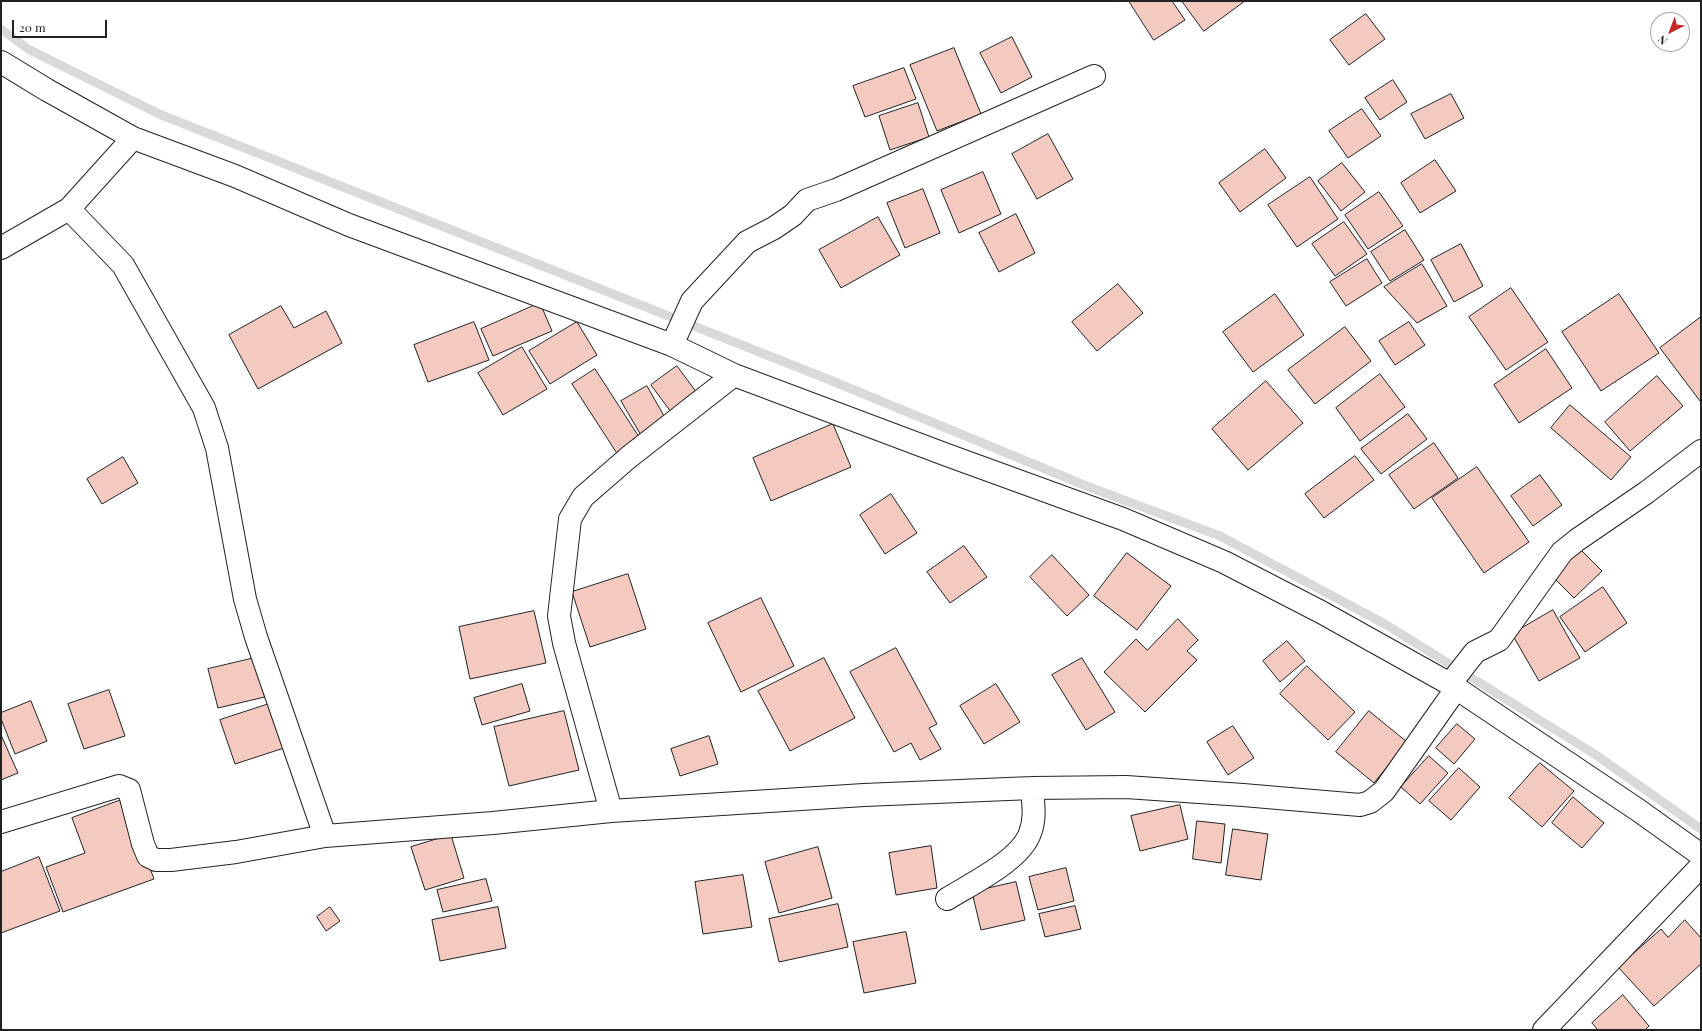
<!DOCTYPE html>
<style>
body{margin:0}
#map{position:relative;width:1702px;height:1031px;overflow:hidden;background:#fff;font-family:"Playfair Display",serif}
canvas{display:block}
.frame{position:absolute;inset:0;border:2px solid #222;pointer-events:none}
.north{position:absolute;left:1650px;top:12px;width:40px;height:40px;box-sizing:border-box;background:#fff;border:1px solid #a7a7a7;border-radius:50%;rotate:222deg;font-size:11px;font-weight:700;line-height:16px;text-align:center;color:#222}
.north::after{content:'';display:block;margin:auto;width:14px;height:18px;background:#c62828;clip-path:polygon(50% 0,100% 100%,50% 72%,0 100%)}
.scale{position:absolute;left:12px;top:20px;width:95px;height:18px;box-sizing:border-box;border:2px solid #222;border-top:0;padding-left:5px;font-size:12px;line-height:14px;white-space:nowrap;color:#222;-webkit-text-stroke:3px #fff;paint-order:stroke}
</style>
<div id="map">
<canvas width="1702" height="1031"></canvas>
<div class="frame"></div>
<div class="north">N</div>
<div class="scale">20 m</div>
</div>
<script>
const context = document.querySelector('canvas').getContext('2d');
context.lineJoin = 'round';
function trace(path, color, width, dash) { context.strokeStyle = color; context.lineWidth = width; context.lineCap = dash ? 'butt' : 'round'; context.setLineDash(dash || []); context.stroke(path); }
function fillPath(path, color) { context.fillStyle = color; context.fill(path, 'evenodd'); }
const stream = new Path2D(`
 M1,29l27,20 131,65 666,264 264,109 131,49 165,88 211,131 105,74`);
const building = new Path2D(`
 M1129,1h43l13,19 -31,20z
 M1182,1h63l-41,30z
 M1366,14l19,25 -36,26 -19,-25z
 M1012,37l20,40 -31,16 -21,-40z
 M954,48l27,66 -44,17 -27,-66z
 M904,68l12,31 -51,18 -12,-31z
 M1393,80l14,22 -27,18 -15,-22z
 M1451,94l13,24 -39,21 -14,-25z
 M918,103l11,34 -39,13 -11,-34z
 M1362,109l19,27 -33,22 -19,-27z
 M1048,134l25,45 -36,20 -25,-45z
 M1265,149l21,29 -46,34 -21,-29z
 M1435,160l21,31 -36,22 -19,-30z
 M1342,163l23,29 -24,19 -23,-30z
 M983,172l18,42 -42,19 -18,-43z
 M1310,177l28,42 -41,28 -29,-42z
 M923,189l17,44 -35,15 -18,-45z
 M1379,192l24,34 -35,23 -23,-34z
 M1016,214l19,39 -36,19 -20,-39z
 M878,217l22,38 -59,33 -22,-38z
 M1344,222l23,32 -32,22 -23,-32z
 M1405,230l19,30 -34,21 -19,-29z
 M1461,244l22,42 -29,16 -23,-42z
 M1367,259l15,24 -36,23 -16,-24z
 M1422,264l25,42 -30,17 -33,-36z
 M1118,284l25,29 -46,38 -25,-29z
 M1511,288l37,54 -42,28 -37,-53z
 M1275,294l29,41 -51,37 -30,-40z
 M1619,294l40,59 -58,38 -39,-59z
 M540,303l12,28 -59,25 -12,-27z
 M281,306l13,22 32,-17 16,32 -84,46 -29,-54z
 M1701,317v84h-1l-40,-53z
 M474,322l15,38 -61,22 -14,-37z
 M577,322l20,33 -47,29 -21,-33z
 M1409,322l16,23 -30,20 -16,-24z
 M1345,327l26,34 -56,43 -27,-34z
 M522,347l25,42 -44,26 -25,-42z
 M1546,349l26,39 -53,35 -25,-38z
 M677,366l23,31 -26,19 -23,-31z
 M595,369l46,71 -23,15 -46,-71z
 M1380,374l25,33 -45,34 -24,-33z
 M1657,376l26,30 -53,45 -25,-29z
 M1266,381l37,42 -55,47 -36,-41z
 M647,386l21,37 -26,14 -21,-36z
 M1570,405l61,52 -20,23 -60,-52z
 M1408,414l19,25 -46,35 -20,-25z
 M833,424l18,43 -80,34 -18,-43z
 M1434,443l24,35 -44,31 -25,-34z
 M1355,456l19,24 -50,38 -19,-24z
 M123,457l15,26 -36,21 -15,-25z
 M1477,467l52,75 -45,31 -52,-75z
 M1540,475l22,30 -29,21 -22,-30z
 M891,494l26,39 -32,21 -25,-39z
 M964,546l23,31 -37,26 -23,-31z
 M1577,546l25,25 -28,27 -25,-25z
 M1127,553l44,33 -34,44 -43,-34z
 M1052,555l37,40 -22,21 -37,-39z
 M628,574l18,55 -56,18 -18,-55z
 M1603,587l24,36 -42,29 -25,-35z
 M761,598l33,68 -53,26 -33,-69z
 M1553,610l27,48 -41,23 -27,-47z
 M534,611l12,52 -76,16 -11,-52z
 M1178,619l20,21 -11,11 10,9 -52,52 -41,-40 32,-33 11,11z
 M1287,641l18,20 -25,21 -17,-21z
 M896,648l41,76 -8,4 12,21 -21,11 -9,-17 -17,9 -44,-80z
 M259,657l10,39 -51,12 -10,-39z
 M824,658l31,60 -65,33 -32,-60z
 M1082,658l33,54 -29,18 -34,-55z
 M1307,666l48,46 -27,28 -48,-46z
 M522,684l8,27 -48,14 -8,-27z
 M996,684l24,38 -36,22 -24,-38z
 M109,690l16,46 -41,13 -16,-45z
 M31,701l16,40 -32,13 -14,-35v-6z
 M269,704l15,44 -49,16 -15,-44z
 M564,711l15,59 -70,16 -15,-59z
 M1369,711l38,31 -33,41 -38,-31z
 M1457,724l18,15 -21,25 -18,-16z
 M1233,726l21,32 -26,17 -21,-33z
 M1,735l17,38 -17,7z
 M709,736l9,28 -38,12 -9,-27z
 M1429,756l19,17 -28,31 -19,-17z
 M1540,763l34,28 -32,36 -33,-29z
 M1459,768l21,19 -29,33 -22,-19z
 M1573,797l31,26 -22,25 -30,-25z
 M124,799l30,80 -91,33 -17,-45 39,-14 -13,-35z
 M1180,805l8,34 -48,12 -9,-35z
 M1197,821l28,3 -4,39 -28,-4z
 M1233,829l35,5 -7,46 -35,-5z
 M451,835l13,43 -39,12 -14,-43z
 M931,846l6,42 -41,7 -7,-42z
 M818,847l14,51 -53,15 -14,-51z
 M39,857l21,54 -59,22v-61z
 M1066,868l8,33 -36,9 -9,-33z
 M743,875l9,52 -49,7 -8,-52z
 M486,879l6,22 -49,11 -6,-22z
 M1016,882l9,38 -44,10 -9,-38z
 M838,904l10,43 -69,15 -10,-43z
 M1075,906l6,23 -36,8 -6,-23z
 M330,907l10,14 -14,10 -9,-14z
 M498,907l8,41 -66,13 -8,-41z
 M1685,920l16,18v26l-47,42 -36,-39 43,-38 7,8z
 M906,932l10,51 -52,10 -11,-51z
 M1623,995l26,31 -4,4h-47l-6,-7z`);
const minor = new Path2D(`
 M1,62l46,28 86,48 102,38 114,49 323,120 62,30 213,80 176,64 101,43 97,50 129,72 188,126 63,45
 M69,209l54,56 81,143 13,40 28,151 11,38 69,199
 M1,248l68,-39 64,-71
 M672,345l20,-44 55,-59 27,-14 19,-13 14,-15 29,-10 258,-114
 M1450,684l25,-32 24,-12 63,-88 15,-12 70,-48 54,-41
 M611,811l-47,-168 -5,-27 11,-97 13,-22 46,-40 105,-82
 M1,822l118,-36 10,4 14,54 5,12 8,4h15l65,-8 89,-16 168,-13 118,-12 253,-16 168,-7 94,-1 117,8 117,10 10,-3 14,-11 72,-102
 M947,899c24,-15 74,-39 83,-66 6,-15 3,-30 2,-45
 M1544,1030l157,-164`);
trace(stream, '#d9d9d9', 9);
fillPath(building, '#f3c9c0');
trace(building, '#222', 1);
trace(minor, '#222', 24);
trace(minor, '#fff', 22);
</script>
